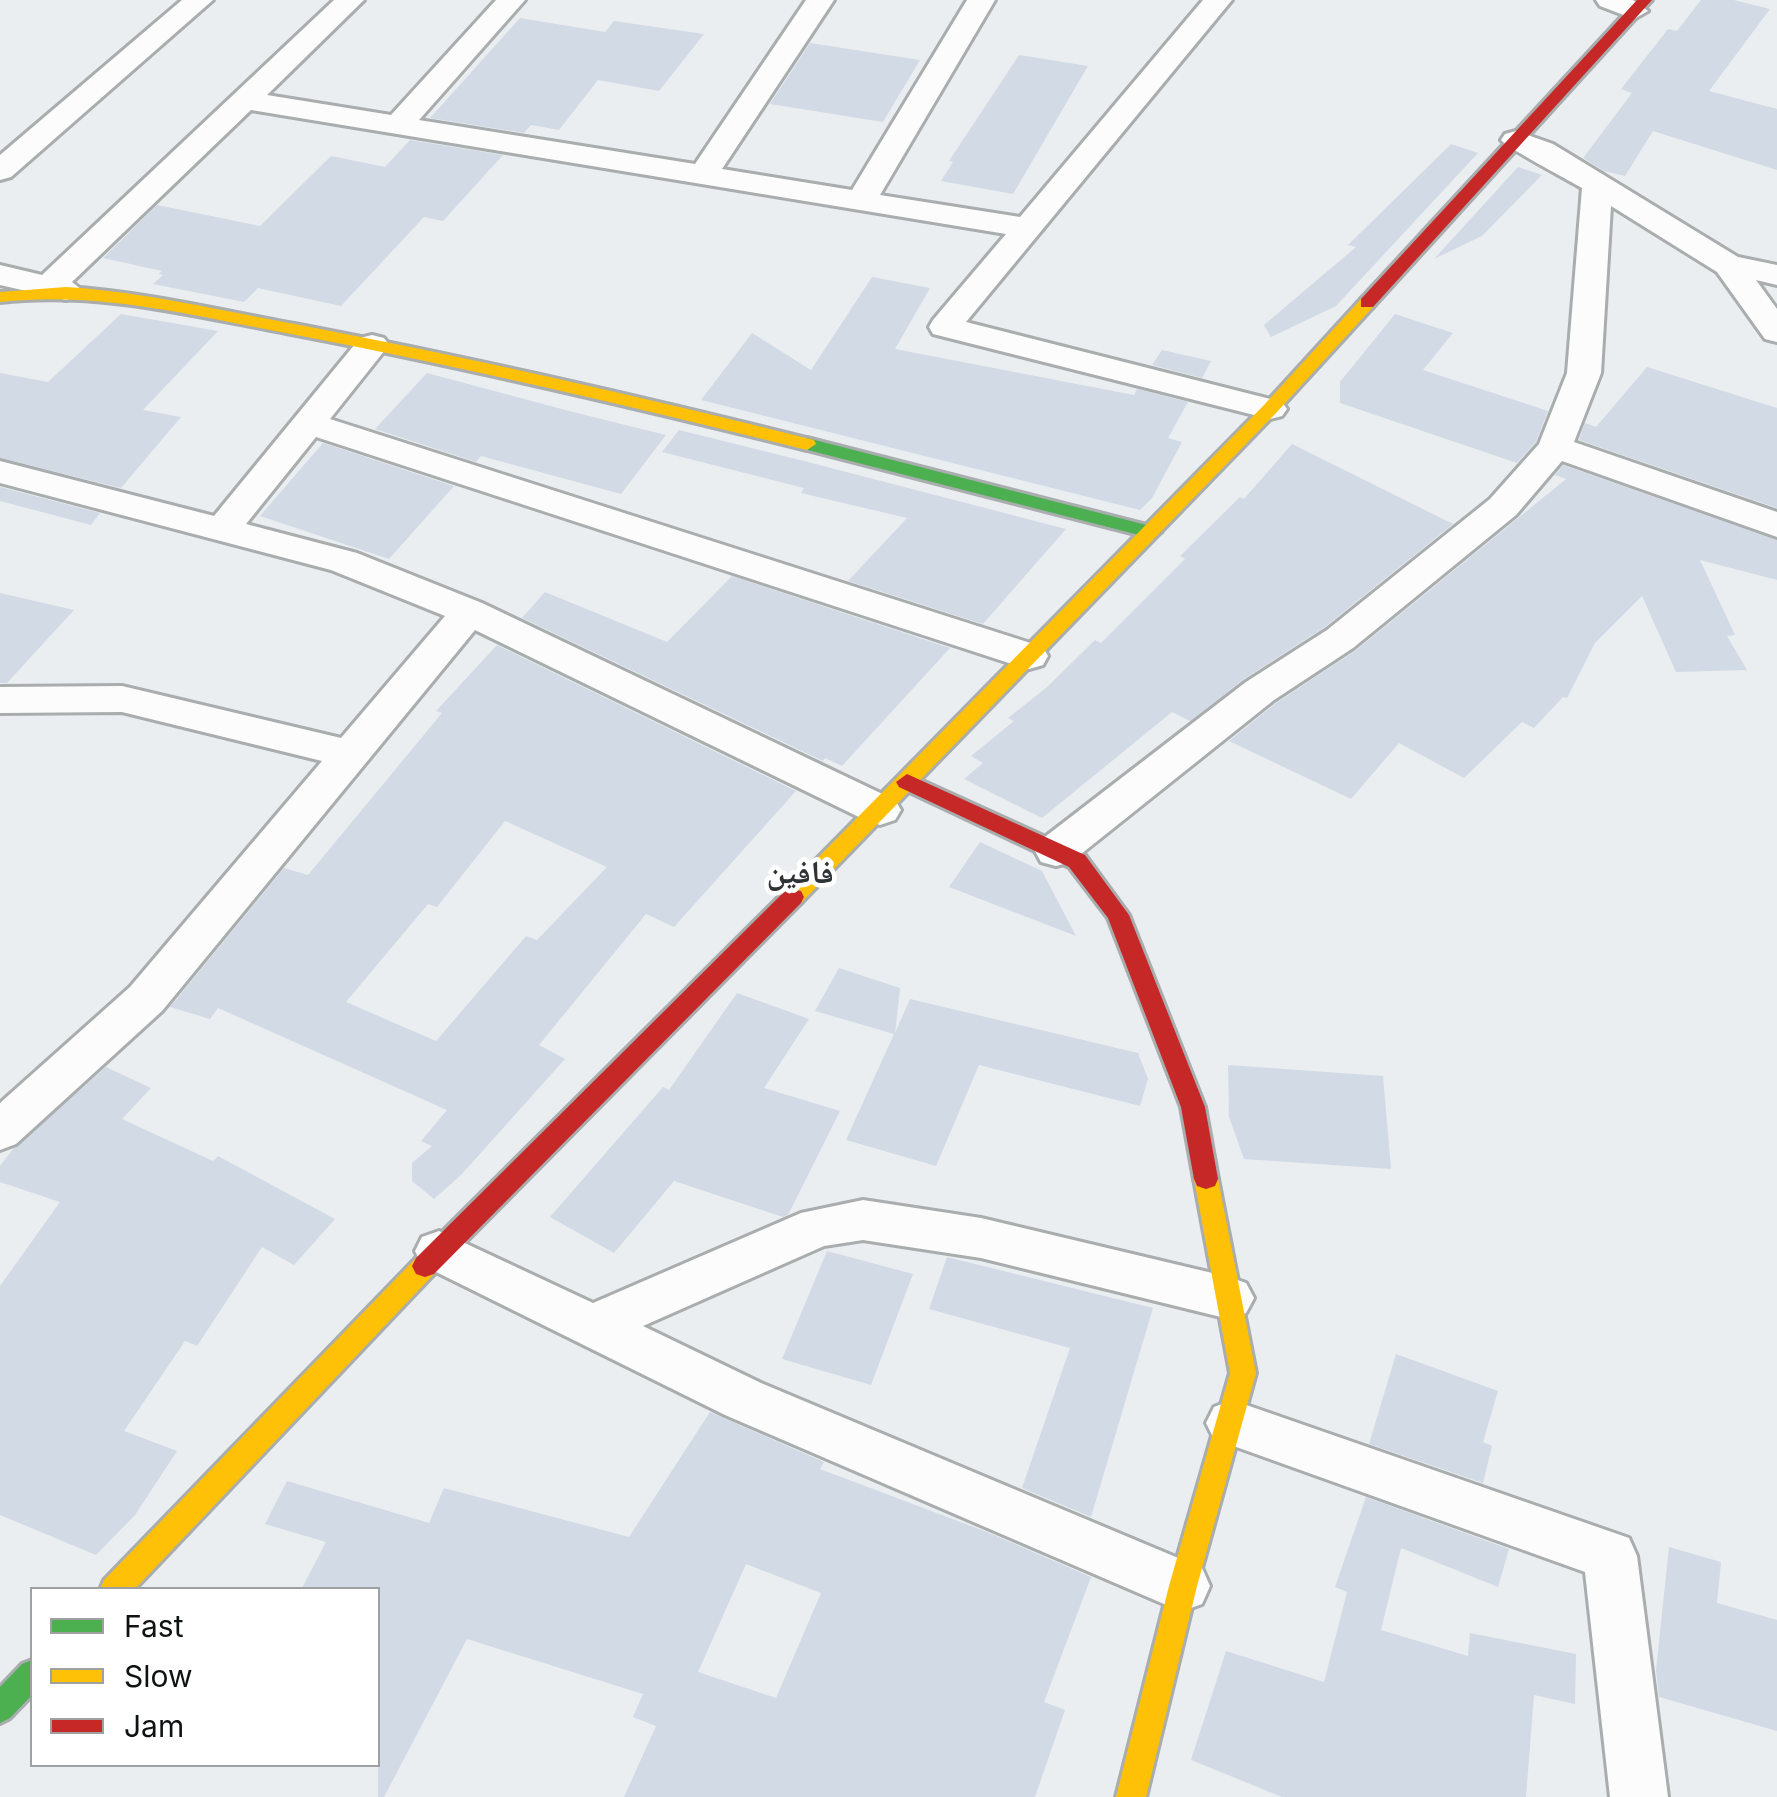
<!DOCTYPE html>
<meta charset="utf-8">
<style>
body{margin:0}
#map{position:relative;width:1777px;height:1797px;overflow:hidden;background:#eaeef0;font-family:Inter,sans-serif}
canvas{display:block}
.legend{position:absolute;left:30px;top:1587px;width:350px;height:180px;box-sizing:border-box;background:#fff;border:2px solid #9fa0a1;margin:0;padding:12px 18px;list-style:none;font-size:30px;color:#0f1213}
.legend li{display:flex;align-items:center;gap:20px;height:50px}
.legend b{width:50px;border:2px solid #9fa0a1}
</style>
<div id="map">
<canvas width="1777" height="1797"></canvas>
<ul class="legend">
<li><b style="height:12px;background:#4caf50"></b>Fast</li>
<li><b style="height:12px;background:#ffc107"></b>Slow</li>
<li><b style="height:12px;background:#c62828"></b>Jam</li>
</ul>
</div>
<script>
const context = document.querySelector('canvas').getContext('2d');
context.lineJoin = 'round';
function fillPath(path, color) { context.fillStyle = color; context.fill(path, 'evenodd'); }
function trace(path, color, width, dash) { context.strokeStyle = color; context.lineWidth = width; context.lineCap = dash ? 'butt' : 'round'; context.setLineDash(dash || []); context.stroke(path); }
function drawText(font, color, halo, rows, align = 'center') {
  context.font = font + ' Inter,"Noto Naskh Arabic",sans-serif'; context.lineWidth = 9; context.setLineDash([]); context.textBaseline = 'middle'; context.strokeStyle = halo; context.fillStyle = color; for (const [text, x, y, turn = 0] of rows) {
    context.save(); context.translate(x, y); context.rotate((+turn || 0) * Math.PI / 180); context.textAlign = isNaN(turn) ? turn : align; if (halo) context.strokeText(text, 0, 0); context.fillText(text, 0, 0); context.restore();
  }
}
const building = new Path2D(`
 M1701,0h33l36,9 -61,82 68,18v61l-124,-39 -28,45 -21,-5 -21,-13 49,-65 -11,-4 47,-60 9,2z
 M520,18l85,14 9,-11 90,13 -45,57 -61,-11 -39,50 -28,-5 -7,8 -94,-15z
 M810,43l110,17 -37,62 -113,-18z
 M1019,55l69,11 -75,128 -72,-13 12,-19 -4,-1z
 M410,140l93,15 -60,66 -19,-4 -83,89 -83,-18 -14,14 -91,-18 10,-9 -5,-1 4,-3 -59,-13 54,-53 103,21 71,-70 54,11z
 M1451,144l27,9 -142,153 -65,31 -7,-12 92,-78 -8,-2z
 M1518,167l24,8 -60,61 -48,23z
 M872,277l58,11 -35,61 239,46 3,-6 51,13 -20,36 14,4 -30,56 -12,12 -439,-110 51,-67 59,37z
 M121,314l97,17 -75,79 38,7 -60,71 -121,-30v-85l48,9z
 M1395,314l58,19 -30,37 125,41 -12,31 -19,21 -177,-60v-21z
 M1162,350l49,11 -9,17 -50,-13z
 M1647,367l130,41v100l-198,-68 6,-17 11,4z
 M427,373l146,39 93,23 -45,59 -140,-38 -5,6 -101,-33z
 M679,430l129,32 258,67 -83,95 -135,-43 59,-63 -106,-25 3,-5 -142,-36z
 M323,443l131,43 -65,73 -129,-43z
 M1292,444l161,80 -128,103 -81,52 -54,42 -18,-9 -130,106 -78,-39 19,-16 -12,-7 43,-35 -6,-3 38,-30 49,-48 6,3 84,-84 -5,-3 60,-59 4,2z
 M1563,465l214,75v40l-77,-20 35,75 -8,1 20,34 -71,2 -34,-76 -47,47 -28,55 -4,-1 -29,31 -12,-6 -58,56 -65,-35 -48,56 -122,-58 47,-38 79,-52 211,-172 -11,-4z
 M0,487l100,26 -9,12 -91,-24z
 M732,576l218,72 -108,118 -17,-8 -2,3 -301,-143 23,-26 122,50z
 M0,593l74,17 -67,73h-7z
 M497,645l299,146 -122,136 -28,-13 -107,131 26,14 -104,116 -27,24 -22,-18v-18l20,-17 -11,-5 26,-31 -229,-102 -8,11 -40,-12 114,-139 24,7 134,-162 -6,-2zM505,821l102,46 -70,73 -11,-4 -90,105 -90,-39 82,-98 9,3z
 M980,842l62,29 34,65 -127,-49z
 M839,968l61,20 -5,45 15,-34 228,54 10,26 -8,27 -161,-41 -43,101 -90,-26 48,-106 -79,-23z
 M737,993l72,26 -45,69 76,23 -52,104 -5,2 -109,-36 -60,72 -64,-36 113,-130 6,3z
 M1228,1065l155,11 8,93 -147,-10 -15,-42z
 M106,1067l45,21 -29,31 91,42 5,-5 117,63 -41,46 -32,-18 -65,99 -12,-5 -61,90 53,20 -42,64 -39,40 -96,-40v-229l60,-84 -60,-20v-16l13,-17z
 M827,1251l86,23 -42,111 -89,-26z
 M947,1257l206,51 -62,209 -69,-29 48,-140 -141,-39z
 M1396,1354l102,37 -15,51 9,4 -9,37 -114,-39z
 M710,1412l114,50 -4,7 167,63 104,45 -47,125 21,8 -30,87h-411l32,-71 -23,-9 10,-23 -176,-55 -83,158h-6v-207h-77l25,-48 -61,-18 22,-43 142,42 15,-35 185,49zM746,1564l75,29 -45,105 -78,-26z
 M1366,1497l143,52 -11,38 -97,-39 -20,82 87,26 2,-23 106,21 -1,50 -41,-9 -8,102h-244l-91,-37 35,-109 98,31 23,-90 -12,-5z
 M1669,1547l52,15 -4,41 60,17v111l-118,-34 -3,-27z`);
const street = new Path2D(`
 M182,0h31l-202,177 -11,3v-25z
 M334,0h30l-97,95 124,20 105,-115h29l-106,120 276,44 111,-164h28l-112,169 130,21 115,-190h28l-115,195 140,22 183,-217h29l-266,322 316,80 5,7 -5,7 -12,3 -337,-85 -4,-7 4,-7 73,-86 -755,-124 -179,172 10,8 -5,7 -11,3 -66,-15v-20l42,10z
 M1596,0h37l15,11 -14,8 -34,-13z
 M1516,131l37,13 185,113 39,8v20l-21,-5 21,29v33l-12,-3 -48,-67 -106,-66 -10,167 -27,69 203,70v25l-215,-76 -46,54 -163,133 -79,52 -203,162 -15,4 -15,-4 -6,-11 6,-11 205,-158 81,-52 163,-131 49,-55 28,-71 15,-185c-15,-9 -75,-40 -81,-48l4,-6z
 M372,335l12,3 5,7 -59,74 713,228 5,9 -5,9 -14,4 -14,-4 -699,-228 -70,87 111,29 125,50 413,197 6,10 -6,10 -15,5 -15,-5 -390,-190 -313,381 -146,133 -16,6v-47l130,-116 192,-226 -200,-49 -122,1v-26l122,-1 219,52 104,-122 -114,-46 -331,-87v-22l214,55 146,-178z
 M863,1200l118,18 248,59 17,6 8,15 -8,15 -17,6 -248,-61 -118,-18 -39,6 -181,80 118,57 441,185 8,18 -8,18 -19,7 -19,-7 -439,-189 -303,-150 -7,-14 7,-14 17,-6 154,72 208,-90z
 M1232,1400l397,138 8,18 31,241h-58l-25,-225 -371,-133 -8,-16 8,-16z`);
const fast = new Path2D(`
 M807,438l351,90 3,4 -10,6 -351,-90 -2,-4z
 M32,1660v35l-22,23 -10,5v-36l22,-23z`);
const slow = new Path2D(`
 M66,287c79,5 156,24 234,38 172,33 343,72 514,115l2,4 -9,6c-173,-43 -346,-84 -521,-117 -96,-18 -188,-42 -286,-31v-10z
 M1367,298l9,5 -3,4 -97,106 -475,490h-16l-3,-6 3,-6 479,-486 97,-106z
 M1206,1169l9,3 3,7 38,194 -59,213 -51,211h-30l53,-211 61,-213 -36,-194 3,-7z
 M425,1255l9,3 4,8 -4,8 -300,316h-34l4,-10 312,-322z`);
const jam = new Path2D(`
 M1637,0h15l-279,307h-12v-8z
 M907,774l178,81 44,60 76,192 13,72 -3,7 -9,3 -9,-3 -3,-7 -13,-72 -73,-189 -39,-51 -170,-80 -3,-5z
 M793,889l8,2 3,6 -3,6 -367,371 -9,3 -9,-3 -4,-8 4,-8 369,-367z`);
const quarterNames = [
 ["فافين",800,873]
];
fillPath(building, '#d2dae5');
trace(street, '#a9adae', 6);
trace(fast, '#a9adae', 6);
trace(slow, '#a9adae', 6);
trace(jam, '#a9adae', 6);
fillPath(street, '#fcfcfd');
fillPath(fast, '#4caf50');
fillPath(slow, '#ffc107');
fillPath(jam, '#c62828');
drawText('bold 32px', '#2e3336', '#fff', quarterNames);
</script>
